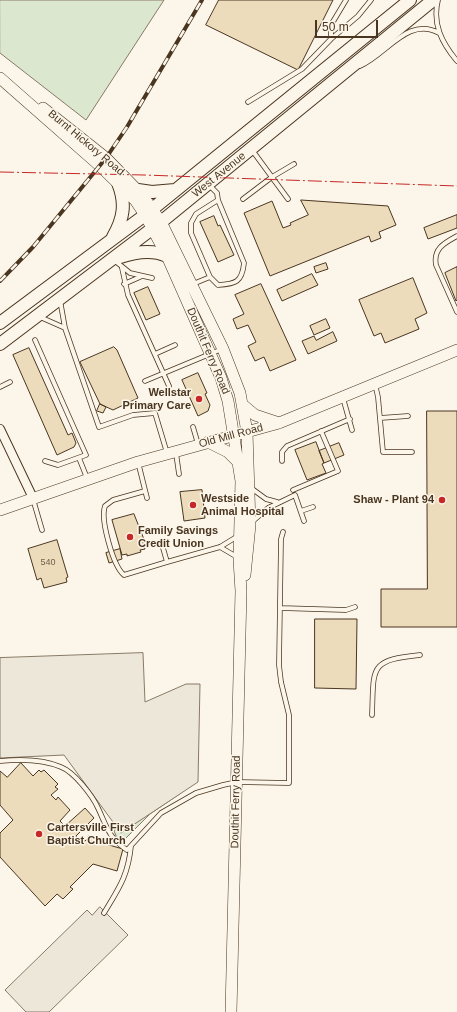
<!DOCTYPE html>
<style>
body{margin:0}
#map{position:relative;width:457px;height:1012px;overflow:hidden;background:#fbf6e9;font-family:Helvetica,sans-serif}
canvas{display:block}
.scale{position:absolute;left:315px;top:20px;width:63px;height:18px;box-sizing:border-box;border:2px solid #4a3520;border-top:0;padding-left:5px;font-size:12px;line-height:14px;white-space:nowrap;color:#4a3520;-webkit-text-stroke:3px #fbf6e9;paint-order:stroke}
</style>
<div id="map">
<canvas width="457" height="1012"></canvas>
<div class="scale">50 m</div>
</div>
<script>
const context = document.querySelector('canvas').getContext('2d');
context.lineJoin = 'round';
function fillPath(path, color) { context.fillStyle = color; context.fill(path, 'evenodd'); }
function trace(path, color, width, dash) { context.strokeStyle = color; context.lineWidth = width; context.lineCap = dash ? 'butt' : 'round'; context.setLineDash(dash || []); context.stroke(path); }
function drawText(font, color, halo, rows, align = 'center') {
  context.font = font + ' Helvetica,sans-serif'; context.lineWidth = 3; context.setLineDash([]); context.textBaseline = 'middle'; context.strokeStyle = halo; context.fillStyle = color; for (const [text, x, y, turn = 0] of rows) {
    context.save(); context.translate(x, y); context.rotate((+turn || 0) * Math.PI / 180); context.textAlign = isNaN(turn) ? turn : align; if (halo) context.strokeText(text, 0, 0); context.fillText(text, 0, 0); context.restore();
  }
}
const green = new Path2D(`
 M0,0h164l-78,120 -86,-67z
 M181,779v14l-31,21 -25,25 -8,-1 -3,-7 2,-3 4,-2 4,5 13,-14z`);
const parking = new Path2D(`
 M143,653l2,49 41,-18h14l-2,98 -77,51 -57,-78 -64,3v-100z
 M100,907l28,28 -79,77h-23l-21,-22 82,-80 5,5z`);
const building = new Path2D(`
 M219,0h114l-35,70 -92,-45z
 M301,200l87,6 8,19 -17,7 2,6 -10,4 -2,-6 -99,40 -26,-63 28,-12 11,27 8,-3 -1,-2 18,-8z
 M457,215v13l-29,11 -4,-11z
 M214,216l4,10 2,-1 14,30 -16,7 -18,-40z
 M326,263l2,6 -12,4 -2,-6z
 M457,267v33l-1,1 -11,-28z
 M312,274l6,11 -36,16 -5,-11z
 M413,278l14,35 -12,6 4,10 -34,14 -4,-10 -7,3 -15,-36z
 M261,284l35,76 -26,11 -6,-14 -9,4 -7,-15 8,-4 -8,-17 -11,4 -4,-10 11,-5 -9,-19z
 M148,287l12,27 -14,6 -12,-27z
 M326,319l4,9 -16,7 -4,-9z
 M333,332l4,9 -29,13 -6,-13 12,-5 2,4z
 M114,347l3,3 21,48 -25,12 -13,-6 -20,-42z
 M29,348l39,87 4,-2 4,10 -2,4 -17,8 -44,-100z
 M198,373l9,20 -2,1 5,11 -2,6 -10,5 -16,-36z
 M100,404l6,3 -3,6 -6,-2z
 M427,411h30v216h-76v-38h46z
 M316,442l8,21 -2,1 4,9 -19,7 -12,-30z
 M339,443l5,12 -20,8 -5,-12z
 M202,490l3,28 -21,3 -4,-29z
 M134,514l11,28h-2l2,7 -5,1 1,2 -14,4v-2l-5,1 -10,-35z
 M57,540l11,37 -2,1 1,4 -23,6 -3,-10 -4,2 -9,-31z
 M120,549l2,10 -13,4 -3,-10z
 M315,619h42l-1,70 -41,-1z
 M21,763l12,13 6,-6 2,2 3,-2 14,14 -3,3 3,2 -7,6 5,5 2,-3 12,13 -10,11 5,5 20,-18 9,10 -18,18 5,7 7,-4v-3l8,2 -1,3 28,8 -6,22 -24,-7 -23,23 3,2 -10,10 -6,-5 -12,12 -45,-49v-24l13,-13 -13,-15v-34l7,6z`);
const lane = new Path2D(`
 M438,0c-6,24 4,43 19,61
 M331,39v-14l15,-25
 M360,66c27,-12 48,-50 79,-33
 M248,102l54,-33 29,-30 27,-23 13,-16
 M252,150l36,49
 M209,185l8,8 1,7 26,63c-2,19 -8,21 -26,22l-8,-8 -19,-44v-10l5,-9 22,-14
 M243,199l29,-22 22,-13
 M457,236c-13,7 -24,13 -21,29l21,47
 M114,260l16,13 22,5
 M122,268l6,27 41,91
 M124,284l16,-7
 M193,284l17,-7
 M60,300l5,28 34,99 34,-12 22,-2 12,40
 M40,317l25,11
 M35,340l51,115 -28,10 -13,-4
 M155,354l20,-9
 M145,381l77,-32
 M375,384l3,13 5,55h29
 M0,387l10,-5
 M343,398l9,32
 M380,418l28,-2
 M193,427l5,17
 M176,453l3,21
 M79,458l8,20
 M282,461v-9l5,-6 63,-27
 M138,462l9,36
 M251,488l15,11 11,3
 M293,490l45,-19 -17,-40
 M145,491l-32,9 -8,6c-5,13 8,60 19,69l43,-13 -4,-14
 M33,499l9,31
 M218,499l21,1
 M301,511l12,-4
 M253,521l15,-13 27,-13 9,26
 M220,547l17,10
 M167,562l53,-15 18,-11
 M280,608l66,2 9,-3
 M372,715c2,-47 -4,-55 48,-60
 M0,761c20,-2 43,-2 61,6 13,5 31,28 37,41 9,19 10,29 29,42l34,-37 35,-20 27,-8 14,-3 52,1v-68l-8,-33 -2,-17 2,-126 2,-7
 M104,913c15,-25 24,-37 27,-67`);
const street = new Path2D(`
 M0,429l33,69`);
const secondary = new Path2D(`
 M0,78l99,87 36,35 10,15 22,41 54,122 7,23 13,80 -2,79 2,31 -10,421
 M43,108l63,50 36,37 19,27 62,127 17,44 7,39 3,93 -5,50
 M243,405l12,10 24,8
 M208,442l20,10 11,11
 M0,510l138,-48 141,-39 178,-73`);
const primary = new Path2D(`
 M138,190l14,2 23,-2
 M113,237c11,-19 13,-34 5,-54
 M120,257c15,-5 32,-8 47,-1
 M0,323l145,-108 265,-215
 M0,344l161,-122 272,-222`);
const rail = new Path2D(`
 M0,281l33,-34 73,-89 21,-31 75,-127`);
const power = new Path2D(`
 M0,172l144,3 313,11`);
const markers = [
 [199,399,4,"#c62828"],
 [442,500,4,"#c62828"],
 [193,505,4,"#c62828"],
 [130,537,4,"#c62828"],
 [39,834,4,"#c62828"]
];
const numberNames = [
 ["540",48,563]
];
const streetNames = [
 ["Burnt Hickory Road",86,143,40],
 ["West Avenue",219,175,-39],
 ["Douthit Ferry Road",208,351,67],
 ["Old Mill Road",231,436,-15],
 ["Douthit Ferry Road",236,802,-89]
];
const poiNames = [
 ["Wellstar",191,393,"right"],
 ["Primary Care",191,406,"right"],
 ["Westside",201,499],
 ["Animal Hospital",201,512],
 ["Shaw - Plant 94",434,500,"right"],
 ["Family Savings",138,531],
 ["Credit Union",138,544],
 ["Cartersville First",47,828],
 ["Baptist Church",47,841]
];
fillPath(green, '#dce7d0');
trace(green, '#887966', 1);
fillPath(parking, '#ede7d9');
trace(parking, '#887966', 1);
fillPath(building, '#ecdcbc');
trace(building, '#4a3520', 1);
trace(lane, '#4a3520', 5.5);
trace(street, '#4a3520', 10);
trace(secondary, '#4a3520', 12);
trace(primary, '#4a3520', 14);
trace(lane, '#fbf6e9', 4);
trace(street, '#fbf6e9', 8);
trace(secondary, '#fbf6e9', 11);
trace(primary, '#fbf6e9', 12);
trace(rail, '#4a3520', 4);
trace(rail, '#fbf6e9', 2.5, [8]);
trace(power, '#c62828', 1, [14, 3, 2, 3]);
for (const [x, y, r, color] of markers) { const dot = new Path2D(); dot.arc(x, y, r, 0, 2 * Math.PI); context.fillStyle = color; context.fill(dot); trace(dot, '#fbf6e9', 1.5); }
drawText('9px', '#725f47', null, numberNames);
drawText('11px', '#4a3520', '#fbf6e9', streetNames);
drawText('bold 11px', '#4a3520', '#fbf6e9', poiNames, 'left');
</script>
